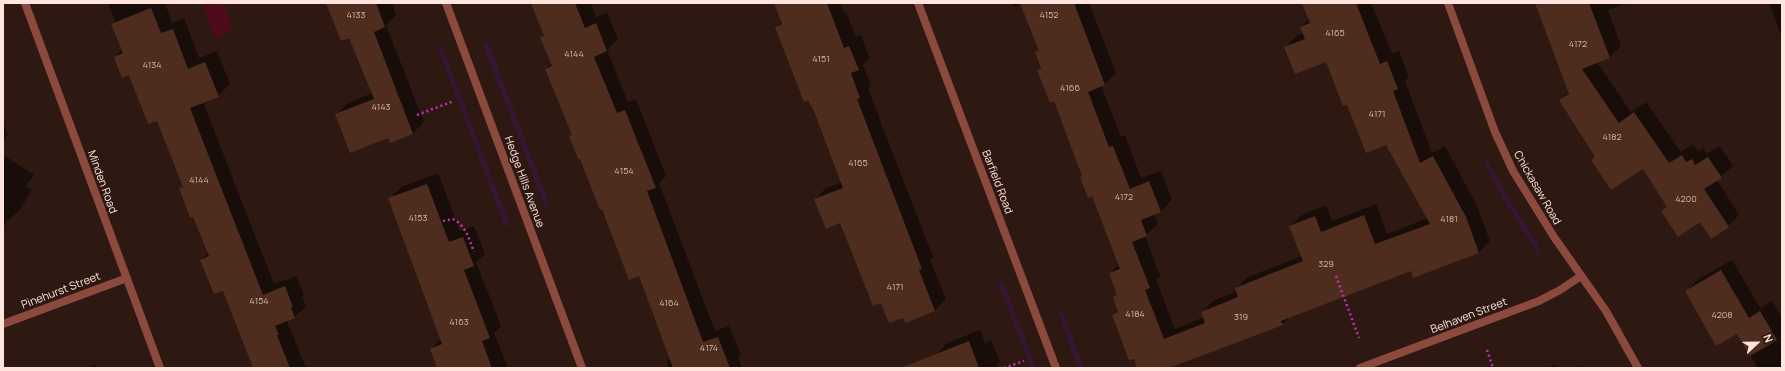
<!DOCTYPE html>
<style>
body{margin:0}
#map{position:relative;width:1785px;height:371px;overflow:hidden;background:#2d1912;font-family:Manrope,sans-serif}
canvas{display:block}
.frame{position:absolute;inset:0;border:4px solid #ffe5de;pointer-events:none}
.north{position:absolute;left:1737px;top:323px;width:40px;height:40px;-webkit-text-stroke:3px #2d1912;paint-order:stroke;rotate:68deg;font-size:11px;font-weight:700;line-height:16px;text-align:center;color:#ffe5de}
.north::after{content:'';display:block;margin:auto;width:14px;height:18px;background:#ffe5de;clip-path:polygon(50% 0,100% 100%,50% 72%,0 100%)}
</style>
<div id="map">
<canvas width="1785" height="371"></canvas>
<div class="frame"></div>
<div class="north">N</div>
</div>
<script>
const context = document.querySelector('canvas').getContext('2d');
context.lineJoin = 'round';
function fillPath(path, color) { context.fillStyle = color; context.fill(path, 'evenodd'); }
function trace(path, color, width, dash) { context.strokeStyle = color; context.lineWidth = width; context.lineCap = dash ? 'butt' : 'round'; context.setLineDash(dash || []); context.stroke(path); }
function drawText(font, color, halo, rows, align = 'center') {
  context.font = font + ' Manrope,sans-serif'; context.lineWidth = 3.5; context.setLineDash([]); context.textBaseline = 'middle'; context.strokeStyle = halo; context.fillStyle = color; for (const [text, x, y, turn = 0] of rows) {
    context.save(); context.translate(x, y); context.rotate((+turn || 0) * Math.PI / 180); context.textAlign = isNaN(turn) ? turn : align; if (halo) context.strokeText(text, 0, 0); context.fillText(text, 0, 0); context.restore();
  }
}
const green = new Path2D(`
 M488,42l62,164 -5,1 -62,-163z
 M441,44l69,181 -5,2 -68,-181z
 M1488,161l21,38 28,44 4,15 -38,-59 -19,-37z
 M1003,281l33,87h-5l-33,-85z
 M1062,310l22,58h-6l-20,-56z`);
const water = new Path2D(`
 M202,3h22l8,24 -1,4 -15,6 -2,-1z`);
const shadow = new Path2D(`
 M108,3h57l7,20 12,-5 15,40 18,-7 13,33 -12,12 -15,6 71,182 22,-8 8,19 -2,1 4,10 -11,11 -7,3v4l18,44h-53l-29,-79 -23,-29 8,-8 -15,-36 -14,-27 3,-4 -25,-66 -28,-46 -15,-16 7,-7 -10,-26 3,-3z
 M327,3h65l4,12 -10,10 38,97 -11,11 -22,9 -3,-5 -51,-23 11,-11 24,-10 -23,-57z
 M532,3h59l5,14 11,-4 11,26 -11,11 21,52 8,-3 30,77 -7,7 56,148 14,-5 12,28 -3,3 4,11h-73l-2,-6 3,-4 -31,-83 -36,-67 -33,-71 3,-3 -27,-65 6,-6 -10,-25 2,-3z
 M775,3h65l4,9h2l10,25 5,-2 8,23 -6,7 8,21 -3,3 65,168 -3,3 16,39 -11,11 -30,11 -1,-4 -22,-15 -41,-80 -26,-23 11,-11 16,-6 -34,-83 -32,-72 6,-6z
 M1012,3h77l27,70 -11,11 -4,1 20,52 4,-2 16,43 20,-7 11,29 -12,12 -6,2 4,10 -13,12 15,40 -4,4 19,49 29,-12 -2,-5 11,-11 24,-10 -1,-3 12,-11 54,-21 -12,-30 12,-11 24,-10 6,16 44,-17 11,30 41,-16 -42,-74 -38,-41 -22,-42 -41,-13 11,-12 8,-3 -3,-6 8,-8 -6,-16h68l21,50 7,-2 10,26 -4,4 27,72 13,-7 32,60 13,35 -11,12 -68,17 -120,46 -9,9 -114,43h-30l-25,-53 5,-5 -4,-12 4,-4 -8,-21 9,-9 -27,-69 -11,-18 2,-2 -29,-75 -16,-30 4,-4 -5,-13 3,-3 -18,-46 -8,3z
 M1536,3h91l-19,7 13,36 -11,11 -13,5 34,50 15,-10 35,50 12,-8 5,7 5,-3 4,6 13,-8 13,20 -16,14 22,35 -11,11 -65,-15 4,-5 -24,-39 -47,-10 -35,-57 8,-8z
 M1769,3h13v34z
 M3,122l5,13 -5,5z
 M3,155l31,20 -8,11 6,4 -13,21 -12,10 -4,7z
 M438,173l22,58 14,-5 11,28 -9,8 25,64 -7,7 14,35h-70l-7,-18 10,-11 -52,-140 12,-12z
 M1732,260l28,48 12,-7 10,17 -1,17 1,33h-24l-20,-35 -52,-41 11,-12z
 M980,330l5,13 6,-3 9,21 -3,4 1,3h-57l-5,-13 11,-12z
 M95,365l1,3h-9z
 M1555,365l1,3h-8z
 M1581,366l1,2h-7z`);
const building = new Path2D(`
 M326,3h50l9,24 -11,5 39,102 -23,9 -2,-5 -38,15 -15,-39 39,-15 -25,-61 -8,3z
 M531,3h44l10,25 11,-5 11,28 -13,6 23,56 8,-3 31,78 -9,3 56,151 15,-5 12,31h-57l-34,-92 -10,4 -27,-71 -2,1 -20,-51h-2l-9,-23 3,-1 -27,-66 7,-3 -12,-29 4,-1z
 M774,3h53l17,45 5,-2 10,24 -8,3 9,25 -3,1 65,170 -3,1 16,41 -30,12 -2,-5 -14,5 -8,-20 -8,3 -33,-83 -14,6 -12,-30 29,-11 -29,-76 -6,-12 -4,2 -29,-75 7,-3z
 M1020,3h54l31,82 -17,7 21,55 4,-1 17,43 19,-8 12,31 -20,8 6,16 -15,6 18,46 -5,2 19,49 41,-16 -4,-11 37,-15 -3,-9 68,-27 -14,-35 26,-10 6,16 43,-17 11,29 55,-20 -44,-79 -20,8 -19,-48 -4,1 -17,-44 -31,12 -11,-27 21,-8 -5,-12 10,-4 -8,-20h54l24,61 7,-3 11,28 -5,2 27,72 13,-7 33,61 13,36 -66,25 -2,-7 -130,50 2,4 -114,43h-32l-3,-9 -5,1 -17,-45 6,-3 -5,-15 4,-2 -8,-22 11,-4 -28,-73 -4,2 -8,-21 2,-1 -28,-75 -4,2 -13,-33 4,-2 -6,-16 4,-1z
 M1535,3h54l21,55 -28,11 37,54 15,-11 35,51 13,-8 4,7 6,-3 3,6 13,-8 14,21 -18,11 25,38 -18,12 -11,-17 -22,15 -17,-26 6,-4 -24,-38 -32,21 -20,-30 4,-3 -36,-57 10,-6z
 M151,8l10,25 12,-4 15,40 17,-7 14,35 -29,11 73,187 22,-9 8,21 -2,1 4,10 -20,8 4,9h-2l13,33h-37l-30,-77 -9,3 -14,-34 9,-4 -16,-39 -3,1 -11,-30 4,-1 -26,-66 -9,3 -19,-49 -7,3 -8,-21 9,-4 -12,-29z
 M427,184l22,58 14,-5 11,29 -10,4 26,68 -8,3 10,27h-55l-7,-19 12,-5 -54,-146z
 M1721,270l28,48 11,-7 17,29 -27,16 -13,-22 -21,12 -31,-55z
 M969,341l10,27h-75l-1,-1z`);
const path = new Path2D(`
 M417,115l37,-14
 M443,221l10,-2c13,7 16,20 21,33
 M1336,276l23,62
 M1487,350l6,18
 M1004,368l20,-7`);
const minor = new Path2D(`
 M25,3l135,365
 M446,3l136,365
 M918,3l138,365
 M1448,3l47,129 18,39 41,66 52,74 32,57
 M3,324l124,-46
 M1360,368l179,-67 21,-11 21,-14`);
const numberNames = [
 ["4133",356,15],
 ["4152",1049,15],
 ["4165",1335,33],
 ["4172",1578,44],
 ["4144",574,54],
 ["4151",821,59],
 ["4134",152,65],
 ["4166",1070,88],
 ["4143",381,107],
 ["4171",1377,114],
 ["4182",1612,137],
 ["4165",858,163],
 ["4154",624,171],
 ["4144",199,180],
 ["4172",1124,197],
 ["4200",1686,199],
 ["4153",418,218],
 ["4181",1449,219],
 ["329",1326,264],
 ["4171",895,287],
 ["4154",259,301],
 ["4164",669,303],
 ["4184",1135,314],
 ["4208",1722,315],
 ["319",1241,317],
 ["4163",459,322],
 ["4174",709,348]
];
const streetNames = [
 ["Minden Road",102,182,70],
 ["Hedge Hills Avenue",524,182,70],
 ["Barfield Road",997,182,69],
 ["Chickasaw Road",1537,188,60],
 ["Pinehurst Street",61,291,-21],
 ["Belhaven Street",1469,316,-21]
];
fillPath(green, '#371535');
fillPath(water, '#4d0b1c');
fillPath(shadow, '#0007');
fillPath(building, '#4e2d1e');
trace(path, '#c031b9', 2.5, [2, 3]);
trace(minor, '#8c493d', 8);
drawText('9px', '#d3b7ae', null, numberNames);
drawText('11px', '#ffe5de', '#2d1912', streetNames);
</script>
